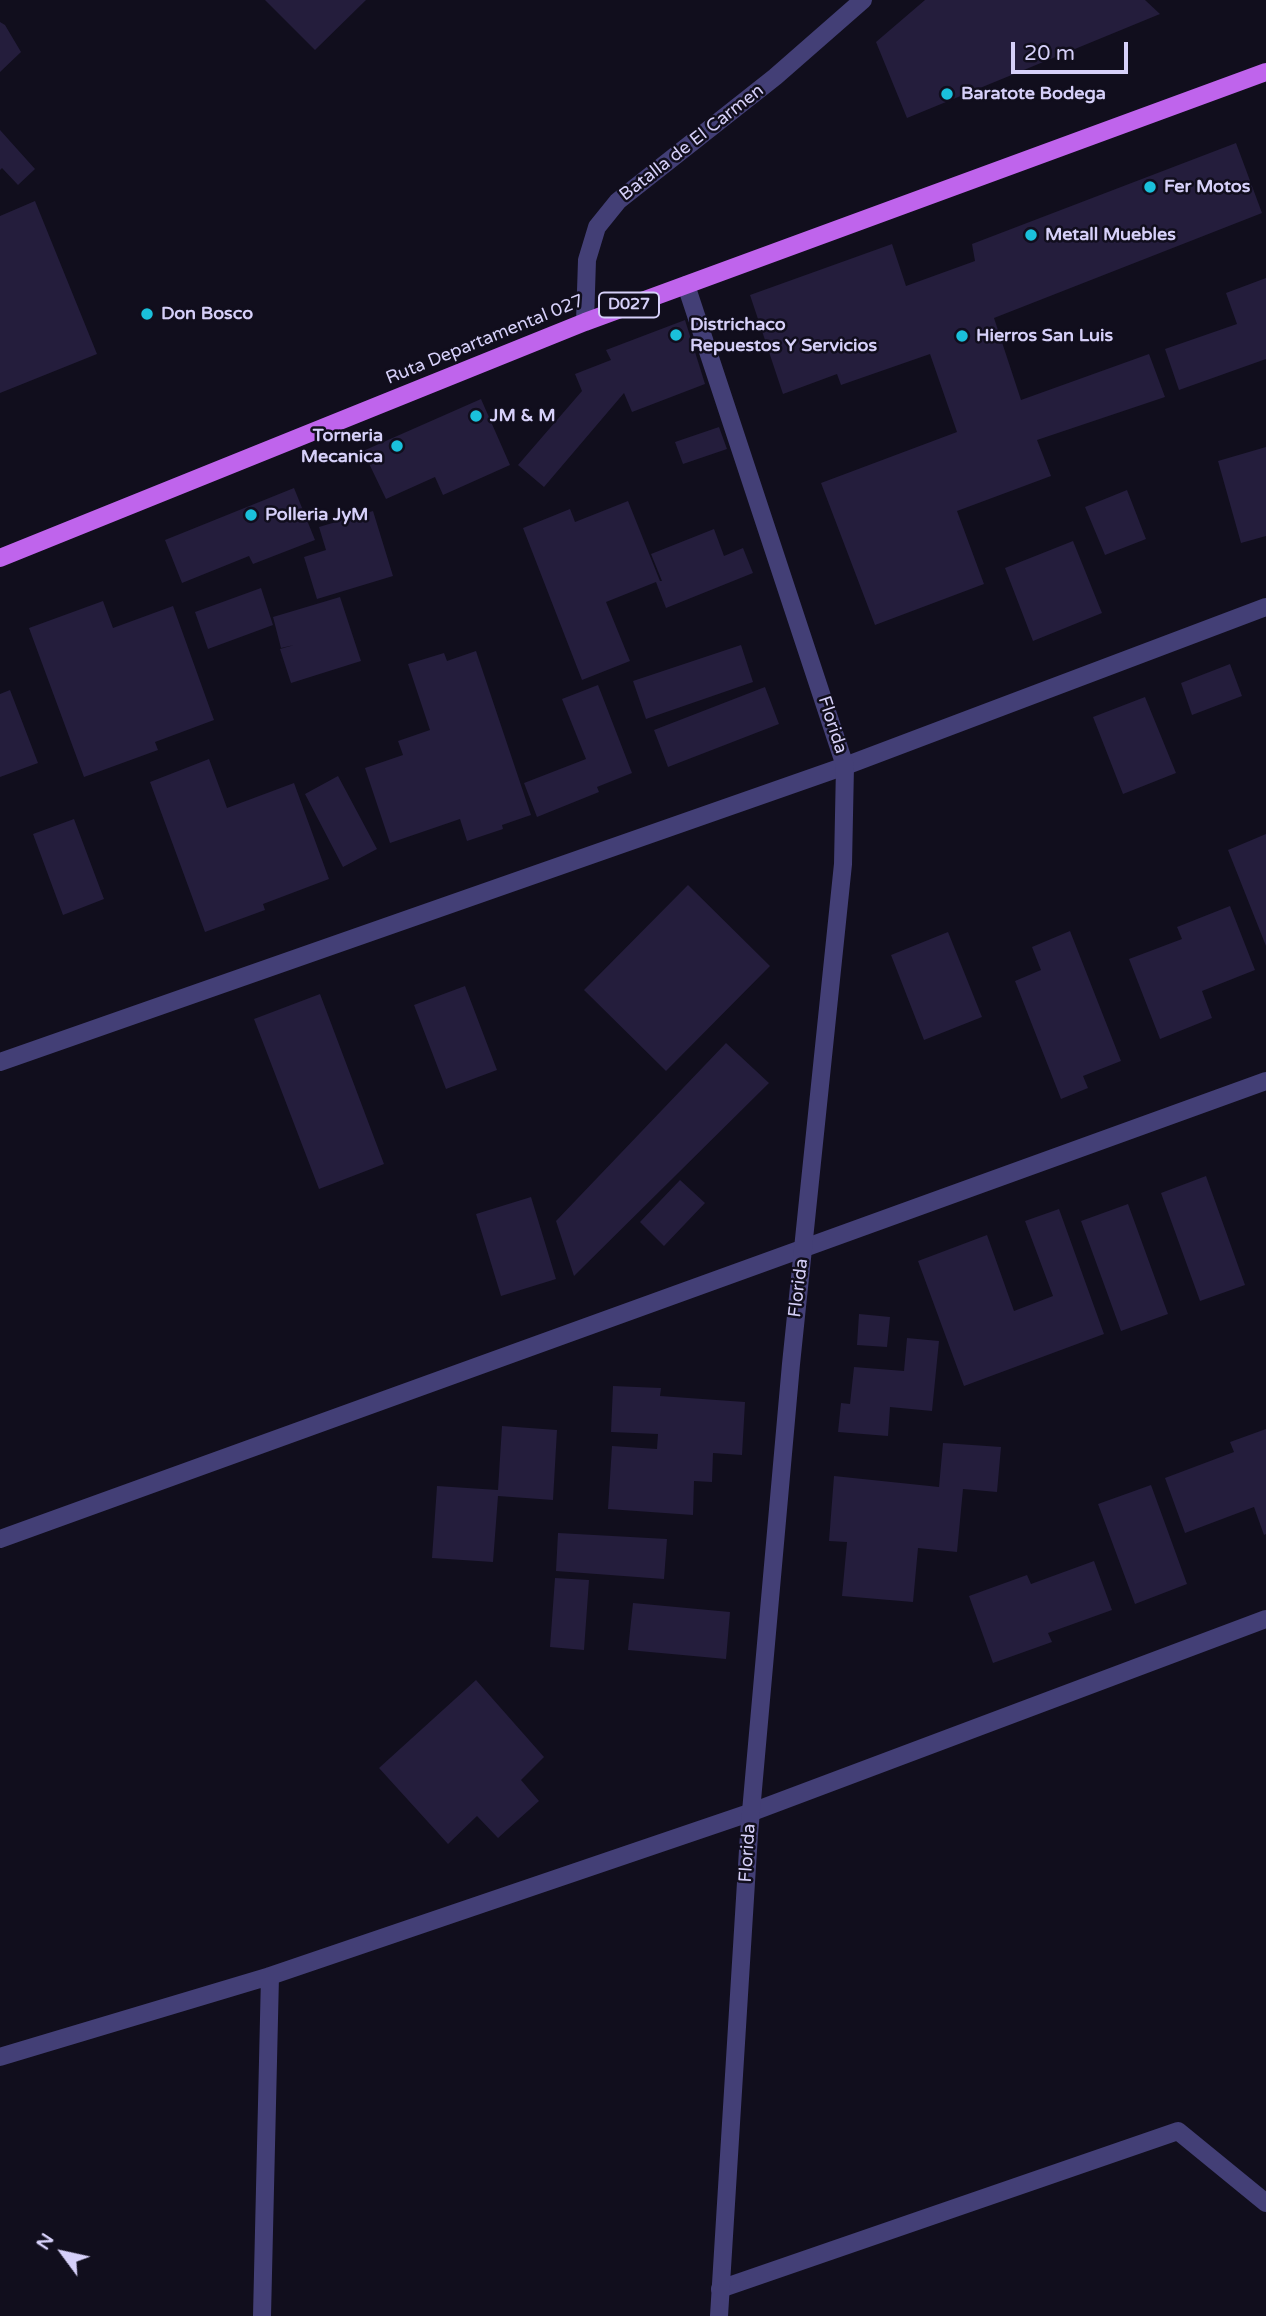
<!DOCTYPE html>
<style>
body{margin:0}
#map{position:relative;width:1266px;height:2316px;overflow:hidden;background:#110e1d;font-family:"Varela Round",sans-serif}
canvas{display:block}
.north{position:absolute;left:28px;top:2218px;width:70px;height:70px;-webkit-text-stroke:5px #110e1d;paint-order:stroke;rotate:303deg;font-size:19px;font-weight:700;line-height:28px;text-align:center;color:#d6d0f9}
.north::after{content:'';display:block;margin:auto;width:24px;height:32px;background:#d6d0f9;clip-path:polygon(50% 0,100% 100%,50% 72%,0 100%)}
.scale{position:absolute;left:1011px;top:42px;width:117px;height:32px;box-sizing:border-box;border:4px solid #d6d0f9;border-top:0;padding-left:9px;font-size:21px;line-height:24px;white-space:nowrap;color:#d6d0f9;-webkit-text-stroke:5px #110e1d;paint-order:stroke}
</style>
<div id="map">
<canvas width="1266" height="2316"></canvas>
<div class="north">N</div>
<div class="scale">20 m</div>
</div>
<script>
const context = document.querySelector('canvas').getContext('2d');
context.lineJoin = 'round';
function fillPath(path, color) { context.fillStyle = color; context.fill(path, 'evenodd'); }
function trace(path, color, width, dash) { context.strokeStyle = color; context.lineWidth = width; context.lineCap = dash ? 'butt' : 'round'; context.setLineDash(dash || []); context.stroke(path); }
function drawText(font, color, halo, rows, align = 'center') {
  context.font = font + ' "Varela Round",sans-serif'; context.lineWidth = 5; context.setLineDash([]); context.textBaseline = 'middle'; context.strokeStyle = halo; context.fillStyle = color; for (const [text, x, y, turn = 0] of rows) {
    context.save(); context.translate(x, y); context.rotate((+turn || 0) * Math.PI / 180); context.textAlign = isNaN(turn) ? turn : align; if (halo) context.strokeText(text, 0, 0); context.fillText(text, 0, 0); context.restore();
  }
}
const building = new Path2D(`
 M265,0h101l-51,50z
 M925,0h220l15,14 -253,104 -31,-76z
 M0,22l5,3 16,27 -21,20z
 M0,130l35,39 -17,16 -16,-17 -2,2z
 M1236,143l26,70 -268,105 27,82 128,-46 16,43 -128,43 14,36 -94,35 27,73 -109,41 -54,-142 136,-51 -27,-78 -89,31 -4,-11 -54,20 -33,-99 142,-51 14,42 69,-25 -3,-17z
 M35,201l62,153 -97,39v-177z
 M1266,278v81l-87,31 -14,-41 72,-25 -11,-31z
 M685,320l20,64 -73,28 -8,-19 -80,94 -26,-22 64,-74 -7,-17 36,-14 -5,-10z
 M481,399l29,66 -67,30 -8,-18 -49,22 -23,-48z
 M719,427l8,22 -44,15 -8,-22z
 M1266,447v89l-25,7 -23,-82z
 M294,488l21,52 -62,24 -4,-8 -67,27 -17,-43z
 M1127,490l19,49 -41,16 -20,-48z
 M628,501l32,80h2l-11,-27 63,-25 10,27 19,-8 10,25 -87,35 -10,-26 -50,20 24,59 -48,19 -59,-152 47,-19 5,13z
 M373,511l20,65 -76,23 -13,-42 22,-7 -7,-23z
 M1073,541l29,72 -69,28 -28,-73z
 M261,588l12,37 -65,24 -13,-37z
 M340,597l21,64 -70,22 -11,-34 14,-4 -13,3 -8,-31z
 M103,601l10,27 60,-22 41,114 -59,22 3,8 -74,27 -55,-149z
 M741,645l12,37 -107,37 -13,-38z
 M476,651l55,164 -29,10 1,4 -36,12 -7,-22 -70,24 -25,-75 38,-13 -5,-14 32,-11 -22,-66 36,-11 3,8z
 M1230,664l12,32 -50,19 -11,-32z
 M598,685l34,88 -35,14 2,5 -62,25 -13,-34 62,-24 -24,-60z
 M765,687l14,37 -111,43 -14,-37z
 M10,690l28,73 -38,14v-83z
 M1145,697l31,76 -53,21 -30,-77z
 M209,759l18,49 67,-25 35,96 -66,25 2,6 -60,22 -55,-150z
 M338,776l39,73 -34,18 -38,-73z
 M74,819l30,80 -41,16 -30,-81z
 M1266,834v112l-38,-96z
 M688,885l82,81 -104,105 -82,-81z
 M1230,906l25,64 -53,21 10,27 -52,21 -31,-80 53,-20 -5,-12z
 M1070,931l51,130 -38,15 5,12 -27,11 -46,-118 26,-11 -9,-23z
 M948,932l34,85 -58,23 -33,-85z
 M465,986l32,84 -51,19 -32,-84z
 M320,994l64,170 -65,25 -65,-170z
 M726,1043l43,40 -195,193 -18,-55z
 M1206,1176l39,109 -45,16 -39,-108z
 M680,1180l25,23 -41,43 -24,-24z
 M531,1197l25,82 -55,17 -25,-82z
 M1128,1204l40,110 -47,17 -40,-110z
 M1059,1209l45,125 -140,52 -46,-125 69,-26 27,76 39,-15 -28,-75z
 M859,1314l31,3 -3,30 -30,-2z
 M907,1338l32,3 -7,70 -42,-4 -2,29 -50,-4 3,-29 9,1 4,-37 50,4z
 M613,1386l48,2 -1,8 85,6 -3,53 -29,-2 -1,29 -18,-1 -1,34 -85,-6 4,-63 45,3 1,-15 -47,-2z
 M502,1426l55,4 -4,70 -55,-4 -5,66 -61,-4 5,-72 61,4z
 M1266,1429v105l-2,1 -10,-28 -69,26 -20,-55 69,-26 -4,-10z
 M943,1443l58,4 -4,45 -34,-3 -6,63 -39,-4 -5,54 -71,-6 5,-54 -18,-1 5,-65 105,11z
 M1151,1485l36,99 -52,20 -37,-100z
 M558,1533l109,6 -3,40 -108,-8z
 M1094,1561l18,49 -64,23 4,9 -59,21 -24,-67 58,-21 4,9z
 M555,1578l34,2 -5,70 -34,-3z
 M633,1603l97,9 -4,47 -98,-9z
 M476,1680l68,77 -23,23 18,21 -41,37 -21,-22 -29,28 -69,-76z`);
const minor = new Path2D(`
 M0,1062l845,-296 421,-159
 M0,1539l1266,-458
 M0,2057l270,-81 482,-164 514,-193
 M720,2289l458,-158 88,72
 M262,2316l8,-340`);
const tertiary = new Path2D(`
 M686,285l159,481 -2,98 -52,500 -42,470 -30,482
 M585,322l2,-62 10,-33 21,-26 157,-124 88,-77`);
const primary = new Path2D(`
 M0,558l585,-236 681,-250`);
const markers = [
 [947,94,7,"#1ac0db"],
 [1150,187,7,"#1ac0db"],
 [1031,235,7,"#1ac0db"],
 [147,314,7,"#1ac0db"],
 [676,335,7,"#1ac0db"],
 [962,336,7,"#1ac0db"],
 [476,416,7,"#1ac0db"],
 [397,446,7,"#1ac0db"],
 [251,515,7,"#1ac0db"]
];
const shields = [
 [629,305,60]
];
const shieldNames = [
 ["D027",629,305]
];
const poiNames = [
 ["Baratote Bodega",961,94],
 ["Fer Motos",1164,187],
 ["Metall Muebles",1045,235],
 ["Don Bosco",161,314],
 ["Districhaco",690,325],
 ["Repuestos Y Servicios",690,346],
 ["Hierros San Luis",976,336],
 ["JM & M",490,416],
 ["Torneria",383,436,"right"],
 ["Mecanica",383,457,"right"],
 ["Polleria JyM",265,515]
];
const streetNames = [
 ["Batalla de El Carmen",692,143,-38],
 ["Ruta Departamental 027",485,340,-22],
 ["Florida",832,725,72],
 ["Florida",799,1288,-83],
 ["Florida",748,1853,-86]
];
fillPath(building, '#241d3c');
trace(minor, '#433f76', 18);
trace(tertiary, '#433f76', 18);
trace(primary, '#bf64ec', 18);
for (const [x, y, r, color] of markers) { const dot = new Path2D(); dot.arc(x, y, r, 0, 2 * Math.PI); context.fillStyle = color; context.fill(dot); trace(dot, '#110e1d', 2.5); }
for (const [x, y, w] of shields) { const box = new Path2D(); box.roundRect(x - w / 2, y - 12.5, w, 25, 5); context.fillStyle = '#110e1d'; context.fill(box); trace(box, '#d6d0f9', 2); }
drawText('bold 16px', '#d6d0f9', null, shieldNames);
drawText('bold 18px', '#d6d0f9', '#110e1d', poiNames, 'left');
drawText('18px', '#d6d0f9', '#110e1d', streetNames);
</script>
